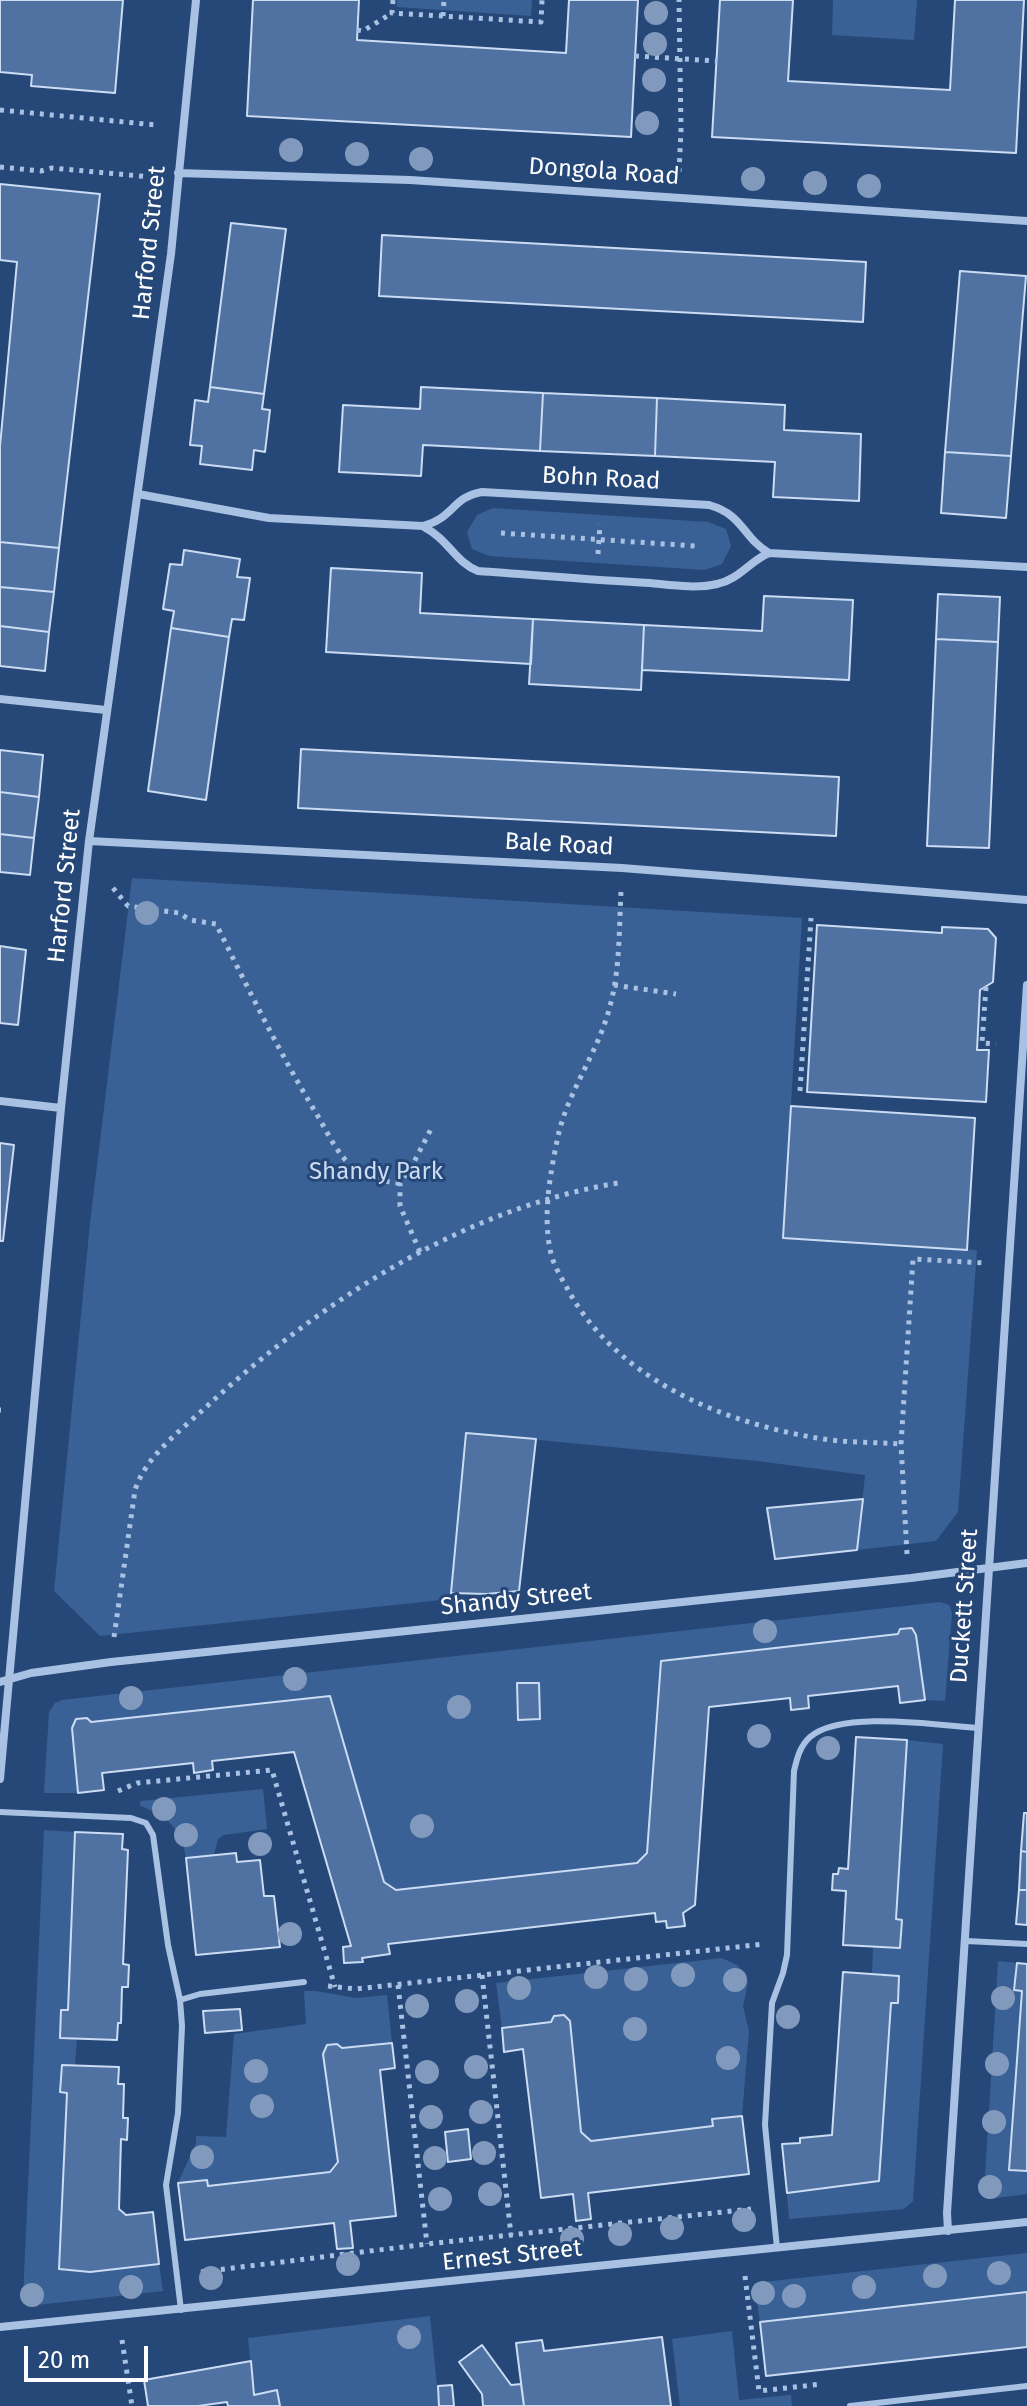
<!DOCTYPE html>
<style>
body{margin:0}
#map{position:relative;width:1027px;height:2406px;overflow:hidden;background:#264878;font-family:"Fira Sans",sans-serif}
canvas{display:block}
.scale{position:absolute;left:24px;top:2346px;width:124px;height:36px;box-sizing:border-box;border:4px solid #fff;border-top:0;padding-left:10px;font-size:24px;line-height:28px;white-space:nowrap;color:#fff;-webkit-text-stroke:6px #264878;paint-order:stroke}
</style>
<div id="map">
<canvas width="1027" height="2406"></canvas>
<div class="scale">20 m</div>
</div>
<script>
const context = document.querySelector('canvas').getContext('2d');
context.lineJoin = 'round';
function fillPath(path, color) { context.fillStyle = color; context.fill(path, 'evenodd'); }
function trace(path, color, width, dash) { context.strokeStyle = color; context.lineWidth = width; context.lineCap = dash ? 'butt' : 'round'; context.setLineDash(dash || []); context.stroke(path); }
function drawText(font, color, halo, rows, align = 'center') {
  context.font = font + ' "Fira Sans",sans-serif'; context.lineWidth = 6; context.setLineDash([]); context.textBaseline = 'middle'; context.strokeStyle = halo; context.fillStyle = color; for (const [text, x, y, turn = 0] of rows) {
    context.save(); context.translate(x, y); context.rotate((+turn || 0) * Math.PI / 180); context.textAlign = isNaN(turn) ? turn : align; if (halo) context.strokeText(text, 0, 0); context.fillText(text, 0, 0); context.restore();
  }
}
const green = new Path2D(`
 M397,0h135l-1,16 -134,-9z
 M833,0h84l-3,40 -82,-5z
 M493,508l215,14 18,7 5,17 -9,18 -17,6 -216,-14 -17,-7 -5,-17 10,-17z
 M132,878l670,40 -19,320 194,12 -19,262 -22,29 -79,9 8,-75 -108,-14 -290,-28 -16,166 -351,37 -46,-45 36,-368z
 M940,1602l9,3 3,8 -7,88 -20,-1 -9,-65 -4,-7 -12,1 -2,5 -237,27 -14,192 -10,10 -241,27 -12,-8 -55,-186 -238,26 -5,-4 -10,1 -4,10 6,64h-34l5,-81 6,-9 7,-3z
 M907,1740l36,4 -30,457 -9,8 -115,10 -2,-26 92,-12 12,-178h7l1,-26 -27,-3 1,-27 28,1 1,-28 -6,-1z
 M263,1789l4,40 -43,6 -6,4 -4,16 -28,3c-4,-28 -19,-43 -46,-52v-5z
 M44,1830l31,2 -7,178 -7,1 -1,26 17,1 -2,27h-13l-2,26 7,2 -8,176 31,3 69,-8 4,27 -126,14 -9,-2 -5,-5z
 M722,1958l15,7 9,9 2,9 -5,23 6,25 -7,85 -29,3v7l-122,15 -10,-9 -11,-111 -6,-6 -10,1 -3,6 -49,6 -6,-45z
 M998,1961l19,2 -3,27 8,1 -13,179 18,1v23l-39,5 -4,-5z
 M304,1991h12l40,7 31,-3 5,48 -50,5 -5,-4 -10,1 -4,9 15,108 -8,10 -122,14 -30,-3 18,-40v-7l30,1 8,-103 72,-10z
 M1027,2253v39l-267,30 -6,-39z
 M430,2316l9,90h-159l-3,-15 -23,4 -6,-57z
 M732,2331l7,69 52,-5 1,11h-112l-8,-67z`);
const building = new Path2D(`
 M0,0h123l-8,93 -84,-7 1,-11 -32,-3z
 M253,0h106l-2,40 209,13 3,-53h69l-7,137 -384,-21z
 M720,0h73l-5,81 162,9 5,-90h69l-8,153 -304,-16z
 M0,184l100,10 -41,354 -59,-6v-96l17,-184 -17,-2z
 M231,223l55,6 -22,165 -54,-7z
 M382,235l484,27 -3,60 -484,-26z
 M960,271l66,5 -15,180 -66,-4z
 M210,387l54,7 -2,15 8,1 -5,42 -11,-2 -2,20 -52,-6 2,-18 -12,-1 5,-45 13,2z
 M421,387l122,6 -3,58 -117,-6 -2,31 -82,-4 4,-67 77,4z
 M543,393l114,5 -2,58 -115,-5z
 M657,398l128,7 -1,25 77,4 -2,67 -86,-4 2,-35 -120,-6z
 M945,452l66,4 -5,62 -65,-5z
 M0,542l59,6 -5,44 -54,-5z
 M184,550l56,9 -3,18 13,1 -6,42 -12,-1 -3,18 -58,-9 3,-17 -11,-2 7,-45 12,1z
 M331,568l91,5 -2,40 113,6 -2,45 -205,-12z
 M0,587l54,5 -5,40 -49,-6z
 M938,594l62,3 -2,45 -62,-3z
 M764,596l89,4 -4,80 -207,-10 2,-45 118,6z
 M533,619l111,6 -3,65 -112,-6z
 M0,626l49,6 -4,39 -45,-5z
 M171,628l58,9 -23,163 -58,-9z
 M936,639l62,3 -9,206 -62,-2z
 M301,749l538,28 -3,59 -538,-28z
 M0,750l43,5 -4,42 -39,-5z
 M0,792l39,5 -5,41 -34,-4z
 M0,834l34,4 -4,37 -30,-3z
 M817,925l125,8v-6l46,2 8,9 -3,44 -13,8 -3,60h12l-3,52 -179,-10z
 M0,946l26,4 -8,75 -18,-2z
 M791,1106l184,12 -8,132 -184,-12z
 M0,1143l14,2 -11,96h-3z
 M466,1433l70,6 -17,152 -33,3 -35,-1z
 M863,1499l-6,51 -82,9 -8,-51z
 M912,1628l4,7 9,65 -25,3 -2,-17 -90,10 1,12 -18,2 -1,-12 -81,9 -14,198 -12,8 2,13 -18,2 -1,-7 -10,1 -1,-9 -267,31 2,10 -28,4 1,4 -19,1 -1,-16 8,-1 -57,-194 -82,9 1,9 -19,3 -1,-10 -91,10 2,17 -26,3 -6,-65 4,-9 11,-1 4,4 239,-26 54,186 12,8 241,-27 10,-10 14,-192 237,-27 2,-5z
 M517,1683h22l1,36 -22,1z
 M856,1737l51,3 -11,179 6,1 -2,28 -57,-3 3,-54 -14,-1 1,-16h5l1,-6 9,1z
 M1024,1813h3v39l-6,-1z
 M75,1832l48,2 -1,15 6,1 -5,114 6,1 -1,22h-6l-1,36h-3l-1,17 -57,-2 1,-28h7z
 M1021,1851l6,1v38h-8z
 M236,1853l1,9 23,-2 4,36h10l6,51 -84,8 -10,-97z
 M1019,1890h8v35l-11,-1z
 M1017,1963l10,1v207l-18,-1 13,-179 -8,-1z
 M843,1972l56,4 -1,27h-7l-12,178 -92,12 -5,-49 18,-1v-5l32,-3z
 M240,2009l2,21 -37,3 -2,-22z
 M564,2015l6,6 11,111 10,9 122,-15 -1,-7 30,-3 7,58 -161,19 3,26 -15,2 -3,-27 -32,4 -18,-149 -19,3 -2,-24 49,-6 3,-6z
 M392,2043l3,25 -15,2 16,146 -46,5 3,27 -16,1 -3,-26 -149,17 -7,-57 29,-3 1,6 122,-14 8,-10 -15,-108 4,-9 10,-1 5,4z
 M62,2065l57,2 -1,17h6l-1,34h5l-1,22 -6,-1 -2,70 7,6 27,-3 6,52 -69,8 -31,-3 8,-176 -7,-1z
 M468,2129l3,30 -23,3 -3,-30z
 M1027,2292v55l-261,29 -6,-54z
 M662,2337l9,69h-147l-8,-63 26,-3 2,11z
 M482,2345l29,40 10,-1 3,22h-41l-1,-12 -23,-32z
 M251,2361l3,34 23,-5 3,16h-52l-1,-4 -29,4h-50l-4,-26z
 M452,2385l2,21h-15l-1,-20z`);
const path = new Path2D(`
 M393,0l-1,13 149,9 1,-22
 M443,16l1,-16
 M357,30l6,1 29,-18
 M635,56l82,5
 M0,110l156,15
 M0,167l41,4 11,-3 99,9
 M679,172l2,-41 -2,-131
 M501,533l195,13
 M598,554l2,-30
 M113,888l15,18 51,7 11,7 26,4c32,64 63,128 100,189 11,18 21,42 38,55 14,10 29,14 46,15
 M621,892c-2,37 -1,78 -11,114 -12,48 -44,87 -53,135 -7,34 -14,73 -7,108 2,13 10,27 17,39 48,90 153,134 250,150 27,5 57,4 84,6
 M614,985l62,9
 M986,987l-4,56 14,1
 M800,1091l11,-173
 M420,1252l-20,-46v-23l13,-19 19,-37
 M0,1410h1
 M907,1554l-6,-110 12,-185 71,4
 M114,1637l21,-147c11,-34 45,-59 70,-82 115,-106 256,-199 413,-225
 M118,1791l19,-8 135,-13 63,217
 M482,1975l29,260
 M398,1985l29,259
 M328,1986l28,3 408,-45
 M201,2272l226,-28 324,-35
 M745,2276l14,115 63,-7
 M122,2340l10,66`);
const service = new Path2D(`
 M0,1812l131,6 15,5 7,12 15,110 12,55 2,26 -4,87 -12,72 15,125
 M966,1941l61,3
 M180,2000l20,-6 104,-12
 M777,2248l-12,-123 7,-122 11,-30 4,-18 7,-184c3,-13 6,-25 16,-34 31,-27 127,-12 168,-9
 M850,2406l177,-20`);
const minor = new Path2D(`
 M178,173l232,7 617,41
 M138,494l131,24 154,8c31,-8 29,-29 59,-34l227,13c35,10 33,32 60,48
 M424,527c25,13 31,35 54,44 58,4 115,9 172,12 21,2 46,6 67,1 21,-4 33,-23 52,-31l258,14
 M0,699l106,11
 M89,841l533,27 405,32
 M0,1101l61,7
 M0,1682l31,-9 80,-11 800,-84 116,-15
 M0,1779l61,-671 28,-267 82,-587 25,-254
 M948,2231l-1,-18 80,-1228
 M0,2327l1027,-105`);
const trees = [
 [656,13],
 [655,44],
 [654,80],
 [647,123],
 [291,150],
 [357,154],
 [421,159],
 [753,179],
 [815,183],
 [869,186],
 [147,913],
 [765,1631],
 [295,1679],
 [131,1698],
 [459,1707],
 [759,1736],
 [828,1748],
 [164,1809],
 [422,1826],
 [186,1835],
 [260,1844],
 [290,1934],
 [683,1975],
 [596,1977],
 [636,1979],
 [735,1980],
 [519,1988],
 [1003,1998],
 [467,2001],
 [417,2006],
 [788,2017],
 [635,2029],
 [728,2058],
 [997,2064],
 [476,2067],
 [256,2071],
 [427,2072],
 [262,2106],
 [481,2112],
 [431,2117],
 [994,2122],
 [484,2153],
 [202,2157],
 [435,2158],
 [990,2187],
 [490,2194],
 [440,2199],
 [744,2220],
 [672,2228],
 [620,2234],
 [572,2239],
 [348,2264],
 [999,2273],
 [935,2276],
 [211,2278],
 [131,2287],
 [864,2287],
 [763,2293],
 [32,2295],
 [794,2296],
 [409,2337]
];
const streetNames = [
 ["Dongola Road",604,172,4],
 ["Harford Street",150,243,-84],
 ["Bohn Road",601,479,3],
 ["Bale Road",559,845,3],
 ["Harford Street",65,886,-84],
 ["Shandy Street",516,1600,-6],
 ["Duckett Street",965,1606,-86],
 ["Ernest Street",512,2256,-6]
];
const parkNames = [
 ["Shandy Park",376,1172]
];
fillPath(green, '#3a6195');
fillPath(building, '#4f72a2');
trace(building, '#cbdcf3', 2);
trace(path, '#a9c2e3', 5, [4, 6]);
trace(service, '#a9c2e3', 6);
trace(minor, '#a9c2e3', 8);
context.fillStyle = '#8199bc';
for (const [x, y] of trees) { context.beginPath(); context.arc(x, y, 12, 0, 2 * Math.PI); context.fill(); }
drawText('24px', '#fff', '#264878', streetNames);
drawText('24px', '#cbdcf3', '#264878', parkNames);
</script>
